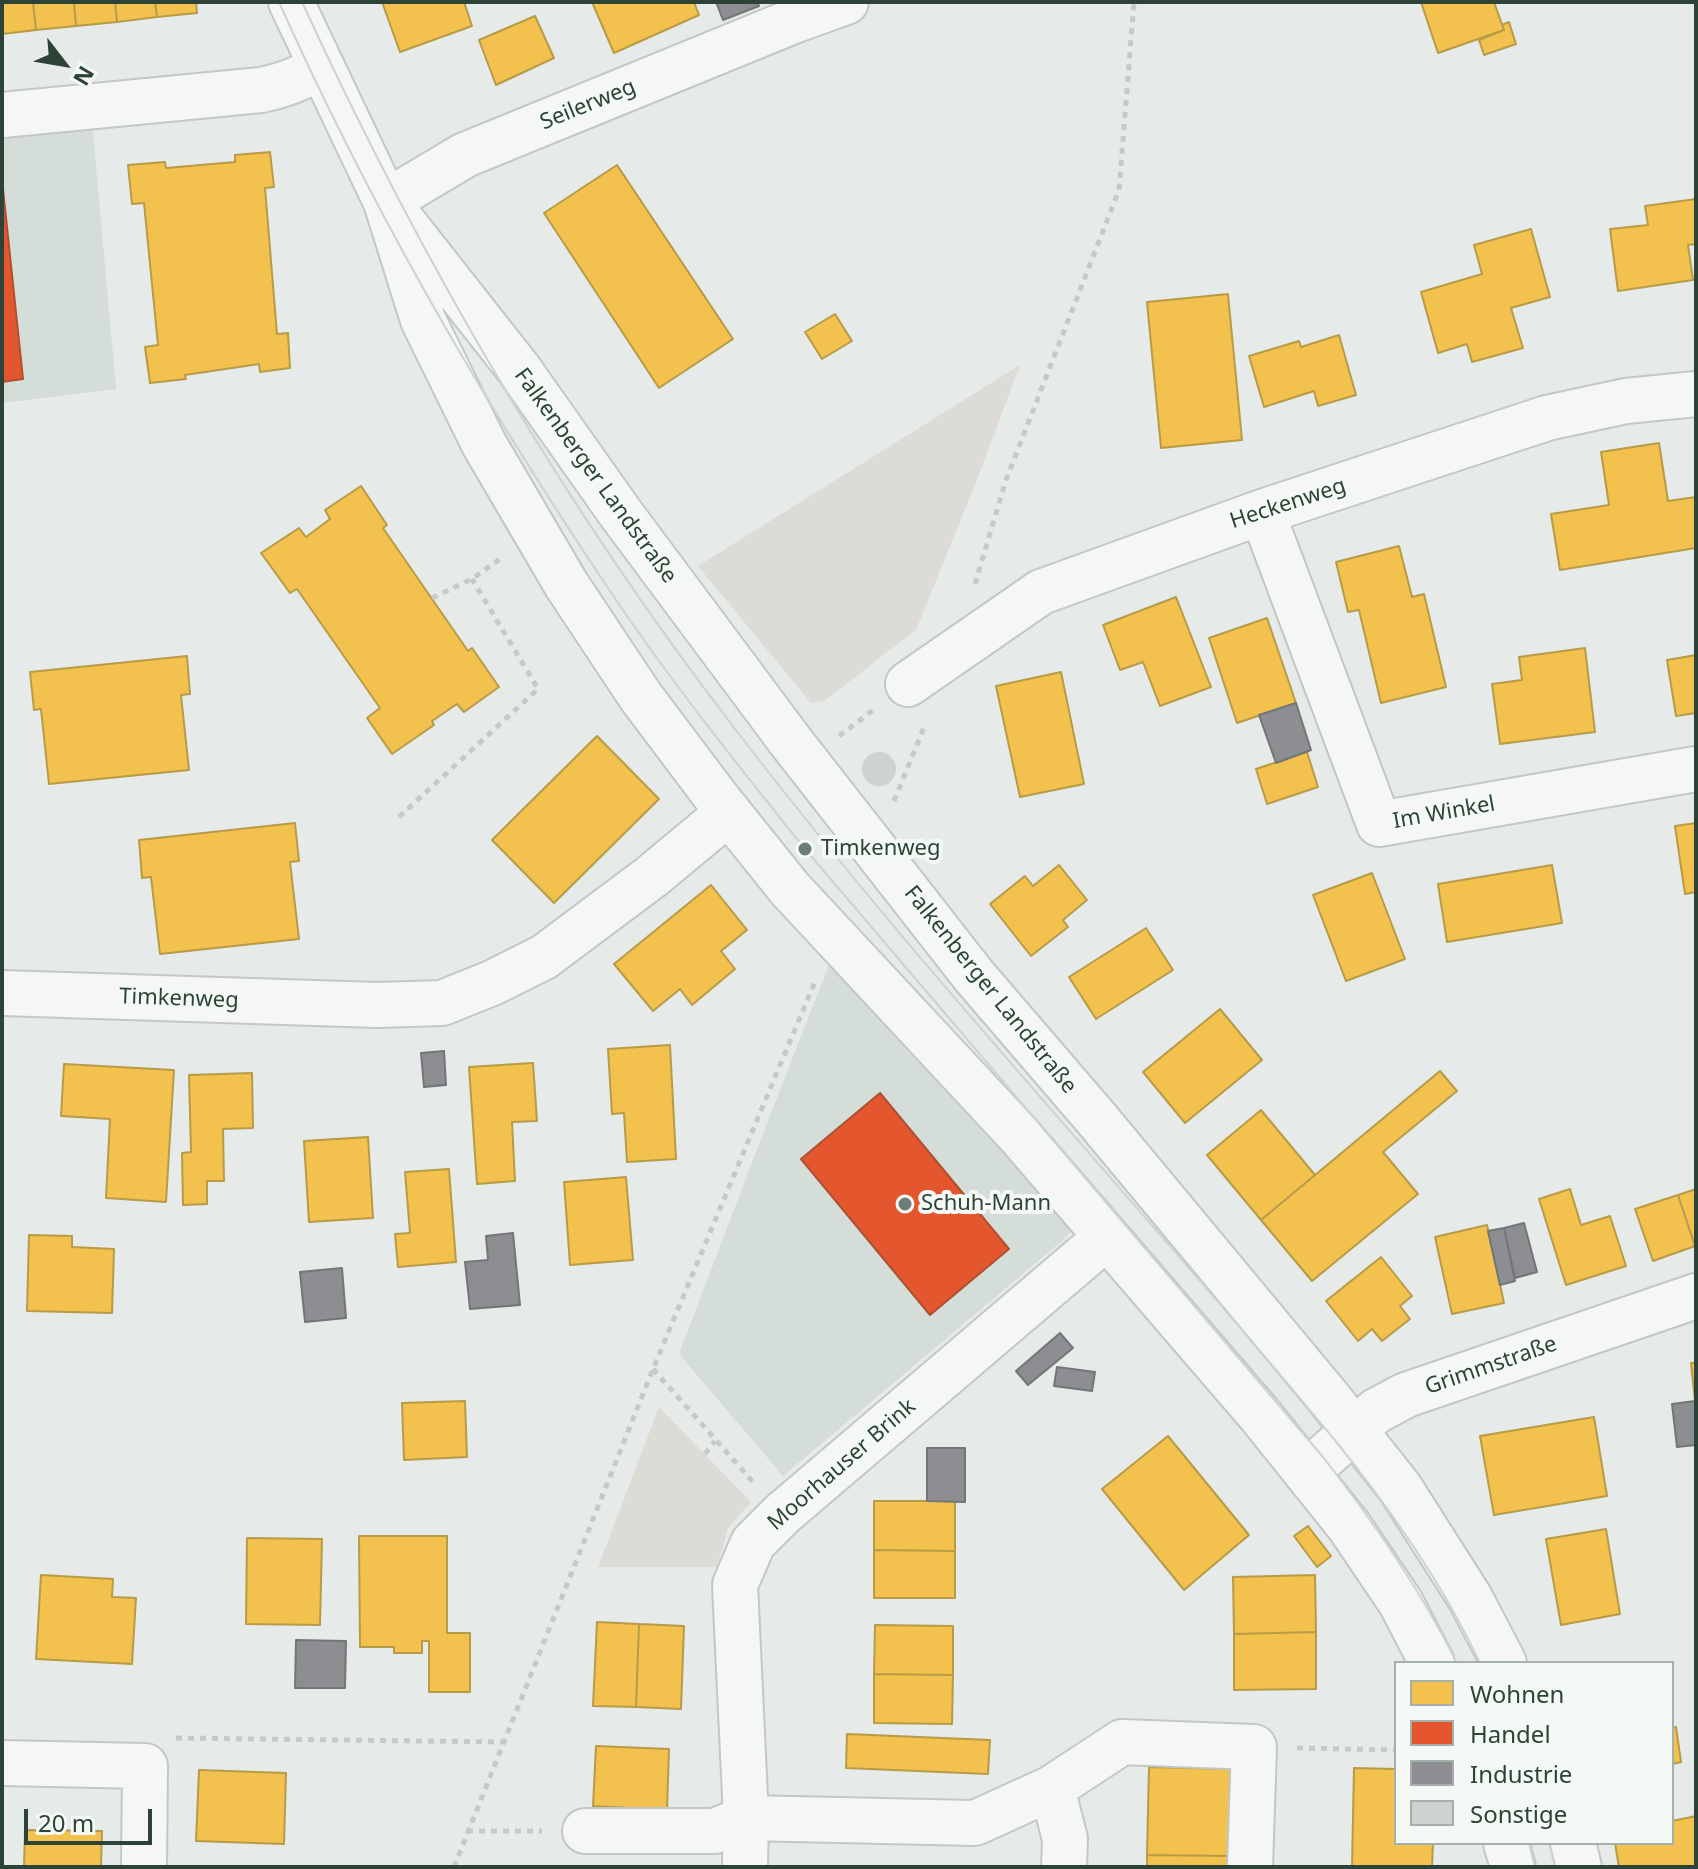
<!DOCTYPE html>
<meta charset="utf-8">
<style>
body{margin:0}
#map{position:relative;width:1698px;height:1869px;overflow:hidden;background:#e6eae8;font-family:"Noto Sans",sans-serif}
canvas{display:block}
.frame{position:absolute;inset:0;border:4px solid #2d4337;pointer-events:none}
.legend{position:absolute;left:1394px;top:1661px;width:280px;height:184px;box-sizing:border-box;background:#f4f9f6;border:2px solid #a4b0aa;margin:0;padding:10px 14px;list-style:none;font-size:24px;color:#2d4337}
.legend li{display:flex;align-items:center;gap:16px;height:40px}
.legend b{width:40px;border:2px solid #a4b0aa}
.north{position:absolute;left:24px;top:24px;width:80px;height:80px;-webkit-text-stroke:6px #f4f9f6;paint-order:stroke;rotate:121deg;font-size:22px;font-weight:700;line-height:32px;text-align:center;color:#2d4337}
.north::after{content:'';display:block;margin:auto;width:28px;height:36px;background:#2d4337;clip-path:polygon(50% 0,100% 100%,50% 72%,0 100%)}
.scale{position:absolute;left:24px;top:1809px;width:128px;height:36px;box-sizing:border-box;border:4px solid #2d4337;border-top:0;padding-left:10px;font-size:24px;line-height:28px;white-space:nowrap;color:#2d4337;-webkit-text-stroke:6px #f4f9f6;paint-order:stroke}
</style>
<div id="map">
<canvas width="1698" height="1869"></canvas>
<div class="frame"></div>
<ul class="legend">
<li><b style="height:22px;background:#f2c14e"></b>Wohnen</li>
<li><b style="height:22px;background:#e4572e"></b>Handel</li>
<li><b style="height:22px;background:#8d8d92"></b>Industrie</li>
<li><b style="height:22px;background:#ced2d0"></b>Sonstige</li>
</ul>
<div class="north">N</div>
<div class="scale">20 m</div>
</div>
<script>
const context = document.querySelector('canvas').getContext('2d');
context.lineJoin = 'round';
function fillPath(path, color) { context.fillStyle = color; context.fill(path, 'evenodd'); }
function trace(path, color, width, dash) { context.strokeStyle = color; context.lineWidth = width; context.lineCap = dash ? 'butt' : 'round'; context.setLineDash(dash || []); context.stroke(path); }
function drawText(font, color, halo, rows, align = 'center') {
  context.font = font + ' "Noto Sans",sans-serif'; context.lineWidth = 8; context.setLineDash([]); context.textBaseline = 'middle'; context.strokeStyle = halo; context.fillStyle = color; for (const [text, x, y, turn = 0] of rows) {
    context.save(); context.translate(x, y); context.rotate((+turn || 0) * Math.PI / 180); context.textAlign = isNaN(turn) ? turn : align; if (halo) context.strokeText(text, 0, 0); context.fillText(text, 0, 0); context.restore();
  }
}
const built = new Path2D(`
 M92,122l24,267 -114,14v-271z
 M842,932l237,290 -16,18 -280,236 -104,-122 90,-236z`);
const green = new Path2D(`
 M1020,365l-42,112 -62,153 -92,71 -13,2 -113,-137z
 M659,1407l92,95 -23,26 -11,39h-119z`);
const homes = new Path2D(`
 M2,2h31l3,28 -34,4z
 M33,2h41l2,24 -40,4z
 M74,2h41l2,20 -41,4z
 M115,2h40l2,15 -40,5z
 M155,2h41l1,11 -40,4z
 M382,2h82l8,24 -72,26z
 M592,2h102l5,13 -85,38z
 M1421,2h73l10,28 -66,23z
 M535,16l19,42 -58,27 -17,-45z
 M1509,22l7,22 -32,11 -5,-15 25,-10 -2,-5z
 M270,152l4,35 -9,1 12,146 11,-1 2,35 -30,4 -1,-8 -74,11 1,4 -36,4 -5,-36 13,-2 -14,-142 -12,1 -4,-39 37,-3 1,6 69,-6v-7z
 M617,165l116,174 -74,49 -115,-175z
 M1695,192h1v52l-8,1 5,35 -75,11 -8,-62 38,-4 -3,-19 51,-7z
 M1531,229l19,68 -39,11 12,40 -51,14 -5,-18 -29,9 -17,-61 61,-18 -8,-29z
 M1228,294l14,146 -81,8 -14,-146z
 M835,314l17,27 -30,18 -17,-27z
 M1339,335l17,60 -38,11 -4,-15 -50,16 -15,-51 50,-15 2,6z
 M1659,443l9,58 28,-4v51l-136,22 -9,-56 58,-9 -8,-53z
 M361,486l26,39 -4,3 85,123 4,-3 27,39 -35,25 -7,-8 -25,17 2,4 -42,29 -25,-36 13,-10 -83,-119 -7,4 -29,-40 38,-25 7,9 24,-18 -5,-9z
 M1399,546l13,51 12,-3 22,93 -65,16 -22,-93 -11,2 -12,-50z
 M1176,597l35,90 -51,19 -17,-44 -23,8 -17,-45z
 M1267,618l29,85 -59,20 -28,-85z
 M1585,648l10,84 -95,12 -8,-60 30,-4 -3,-23z
 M1696,655v58l-20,3 -9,-56z
 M187,656l3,38 -9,1 8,75 -140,14 -8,-75 -7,1 -4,-38z
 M1061,672l23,112 -64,13 -24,-111z
 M597,736l62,63 -105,104 -62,-63z
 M1307,752l11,35 -51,17 -11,-35z
 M295,823l4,38 -9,1 9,77 -139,15 -9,-77 -9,1 -3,-38z
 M1696,823v69l-11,2 -10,-68z
 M1059,865l28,35 -24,20 5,7 -37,29 -41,-52 35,-28 8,10z
 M1552,865l10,58 -115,19 -9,-58z
 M1372,873l33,86 -59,22 -33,-86z
 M711,885l36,45 -26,21 14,18 -43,36 -12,-16 -27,22 -39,-47z
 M1146,928l27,42 -77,49 -27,-42z
 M1220,1009l42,51 -77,63 -42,-51z
 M670,1045l6,114 -49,3 -3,-49 -12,1 -4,-65z
 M533,1063l4,58 -25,1 3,59 -38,3 -8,-117z
 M64,1064l110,6 -8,132 -60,-4 4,-79 -49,-3z
 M1440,1071l17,20 -74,61 35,42 -106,87 -51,-61z
 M252,1073l1,55 -30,1 1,52h-17v23l-24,1 -1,-52 9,-1 -2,-77z
 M1261,1110l54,65 -54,45 -54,-65z
 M368,1137l5,81 -64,4 -5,-81z
 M449,1169l7,93 -58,5 -3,-33 15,-1 -5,-61z
 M626,1177l7,83 -63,5 -6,-83z
 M1570,1189l11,36 29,-9 16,50 -60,19 -27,-86z
 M1696,1189v57h-1l-17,-51z
 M1678,1195l17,51 -42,15 -18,-52z
 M1487,1225l17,78 -52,11 -17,-77z
 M29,1235l43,1v11l42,2 -2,64 -85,-2z
 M1381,1257l31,39 -12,10 10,13 -28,22 -10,-12 -14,12 -32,-40z
 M1691,1363h5v47l-1,-9z
 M465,1401l2,56 -63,3 -2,-57z
 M1594,1417l13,79 -113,19 -14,-79z
 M1168,1436l81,99 -65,55 -82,-101z
 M874,1501h81v50l-81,-1z
 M1308,1526l23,30 -14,11 -23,-31z
 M1606,1529l14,85 -59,11 -15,-86z
 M359,1536h88v97h23v59h-41v-51h-7v12h-28v-6h-34z
 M247,1538l75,1 -2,86 -74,-1z
 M874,1550l81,1v47h-81z
 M41,1575l72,4 -1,18 24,1 -4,66 -96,-5z
 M1315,1575l1,57 -82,2 -1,-57z
 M597,1622l42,2 -3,83 -43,-1z
 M639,1624l45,2 -3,83 -45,-2z
 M875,1625l78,1v49l-79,-1z
 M1316,1632v57l-82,1v-56z
 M874,1674l79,1 -1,49 -78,-1z
 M1676,1727l5,35 -9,2v-36z
 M847,1734l143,6 -2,34 -142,-6z
 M596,1746l73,3 -2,61 -74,-4z
 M1149,1767l81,2 -1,87 -82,-1z
 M1354,1768l42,1v74h37l-1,24h-80z
 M199,1770l87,3 -2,71 -88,-3z
 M1696,1816v51h-77l-4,-24h57v-22z
 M25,1830l77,1 -1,36h-77z
 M1147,1855l82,1 -1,11h-81z`);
const shops = new Path2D(`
 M2,189h1l20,190 -21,3z
 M880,1093l129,156 -79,66 -129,-156z`);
const industry = new Path2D(`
 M716,2h41l2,4 -36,14z
 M1296,703l15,47 -35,13 -17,-48z
 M444,1051l2,34 -22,2 -3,-34z
 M1524,1223l13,49 -22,6 -11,-50z
 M1504,1228l11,53 -15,4 -12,-54z
 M513,1233l7,72 -50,4 -5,-47 23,-2 -2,-24z
 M342,1268l4,50 -41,4 -5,-50z
 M1060,1333l13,15 -45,37 -12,-14z
 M1057,1367l38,5 -3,19 -38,-5z
 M1695,1401l1,44 -19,2 -5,-43z
 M927,1448h38v54l-38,-1z
 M296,1640l50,1 -1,47h-50z`);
const building = new Path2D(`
 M862 769a17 17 0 1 1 34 0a17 17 0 1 1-34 0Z`);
const path = new Path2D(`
 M975,584l31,-104 113,-290 15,-188
 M432,598l40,-19 28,-20
 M839,736l37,-28
 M894,801l31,-76
 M399,817l139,-128 -66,-110
 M653,1369l100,113
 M705,1454l10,-13
 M176,1738l328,4
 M1297,1748l99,2
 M467,1831h75
 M454,1867l199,-498 163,-390`);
const minor = new Path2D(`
 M291,2l95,200 37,118 61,124 82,140 75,113 76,101 73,91 229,246 241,280 89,111 52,77 31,60
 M2,115l259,-25c22,-4 41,-12 61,-23
 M386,202l79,-47 331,-135 50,-18
 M403,222l115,146 103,146 170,228 183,234 122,142 231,278 73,92 70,110 34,65
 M1262,512l117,312 317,-55
 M908,684l133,-92 221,-80 285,-94 79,-17 70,-7
 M2,993l375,12 65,-2 50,-20 52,-26 107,-80 77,-64
 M1307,1472l69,-61 30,-16 290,-99
 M2,1763l143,3 -1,101
 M1052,1788l13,51 -1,28
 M585,1831h130l31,-13 229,5 77,-35 70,-46 132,5 -4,120
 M1506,1843l7,24
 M1573,1843l6,24
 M745,1867l1,-49 -11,-233 18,-42 29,-29 325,-277`);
const tram = new Path2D(`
 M279,2c91,204 204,400 329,586 60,90 129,176 197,261l518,608c51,65 97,132 134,206
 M302,2c117,255 259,500 430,723 190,249 407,477 606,719 54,68 105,140 142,219
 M1529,1843l6,24
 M1549,1843l6,24`);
const markers = [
 [805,849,8,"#6e7d75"],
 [905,1204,8,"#6e7d75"]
];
const streetNames = [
 ["Seilerweg",588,105,-22],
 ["Falkenberger Landstraße",595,476,54],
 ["Heckenweg",1288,504,-18],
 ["Im Winkel",1444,813,-10],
 ["Falkenberger Landstraße",990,990,51],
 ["Timkenweg",179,999,2],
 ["Grimmstraße",1491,1366,-19],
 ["Moorhauser Brink",842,1465,-41]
];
const poiNames = [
 ["Timkenweg",821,849],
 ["Schuh-Mann",921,1204]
];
fillPath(built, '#d5ddd8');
fillPath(green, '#dcdbd6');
fillPath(homes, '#f2c14e');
trace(homes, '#b79b47', 2);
fillPath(shops, '#e4572e');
trace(shops, '#ad5131', 2);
fillPath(industry, '#8d8d92');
trace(industry, '#707777', 2);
fillPath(building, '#ced2d0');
trace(minor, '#c3c7c5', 48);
trace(path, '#c5c9c7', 5, [6, 6]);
trace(minor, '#f5f7f6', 44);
trace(tram, '#ced2d0', 2);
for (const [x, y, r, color] of markers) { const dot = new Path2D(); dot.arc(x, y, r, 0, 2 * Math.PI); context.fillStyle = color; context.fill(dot); trace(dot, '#f4f9f6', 3); }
drawText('22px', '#2d4337', '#f4f9f6', streetNames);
drawText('22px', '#2d4337', '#f4f9f6', poiNames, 'left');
</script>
